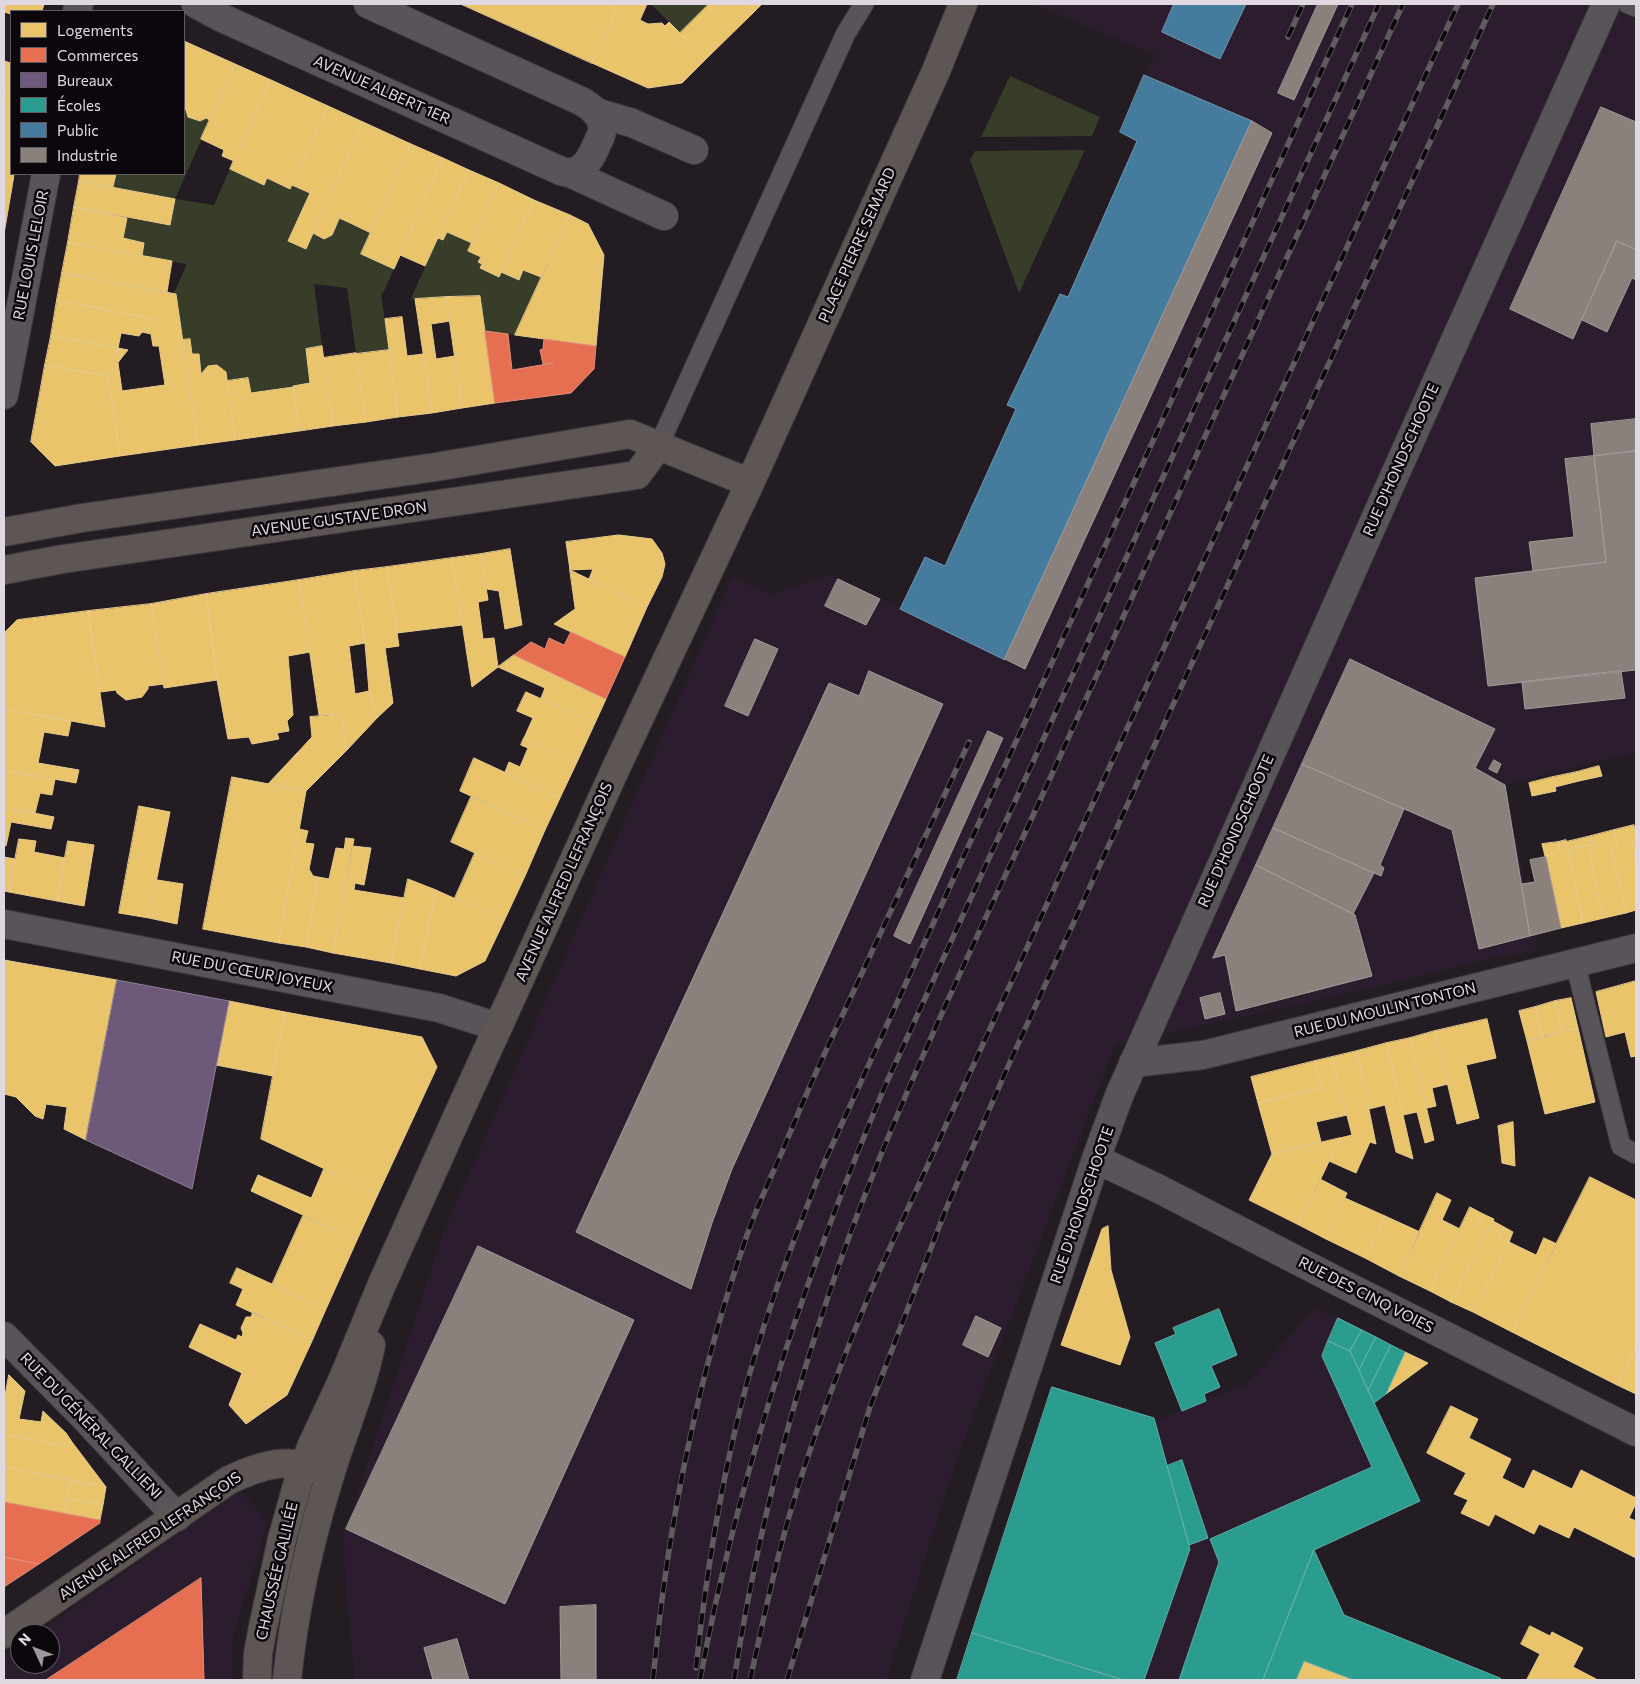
<!DOCTYPE html>
<meta charset="utf-8">
<style>
body{margin:0}
#map{position:relative;width:1640px;height:1684px;overflow:hidden;background:#231d23;font-family:Commissioner,sans-serif}
canvas{display:block}
.frame{position:absolute;inset:0;border:5px solid #e0d8e1;pointer-events:none}
.legend{position:absolute;left:10px;top:10px;width:175px;height:165px;box-sizing:border-box;background:#0b070c;border:1px solid #605b61;margin:0;padding:6px 9px;list-style:none;font-size:15px;color:#e0d8e1}
.legend li{display:flex;align-items:center;gap:10px;height:25px}
.legend b{width:25px;border:1px solid #605b61}
.north{position:absolute;left:10px;top:1624px;width:50px;height:50px;box-sizing:border-box;background:#0b070c;border:1px solid #605b61;border-radius:50%;rotate:313deg;font-size:14px;font-weight:700;line-height:20px;text-align:center;color:#e0d8e1}
.north::after{content:'';display:block;margin:auto;width:18px;height:22px;background:#9e979e;clip-path:polygon(50% 0,100% 100%,50% 72%,0 100%)}
</style>
<div id="map">
<canvas width="1640" height="1684"></canvas>
<div class="frame"></div>
<ul class="legend">
<li><b style="height:14px;background:#e9c46a"></b>Logements</li>
<li><b style="height:14px;background:#e76f51"></b>Commerces</li>
<li><b style="height:14px;background:#6d597a"></b>Bureaux</li>
<li><b style="height:14px;background:#2a9d8f"></b>Écoles</li>
<li><b style="height:14px;background:#457b9d"></b>Public</li>
<li><b style="height:14px;background:#8a817c"></b>Industrie</li>
</ul>
<div class="north">N</div>
</div>
<script>
const context = document.querySelector('canvas').getContext('2d');
context.lineJoin = 'round';
function fillPath(path, color) { context.fillStyle = color; context.fill(path, 'evenodd'); }
function trace(path, color, width, dash) { context.strokeStyle = color; context.lineWidth = width; context.lineCap = dash ? 'butt' : 'round'; context.setLineDash(dash || []); context.stroke(path); }
function drawText(font, color, halo, rows, align = 'center') {
  context.font = font + ' Commissioner,sans-serif'; context.lineWidth = 5; context.setLineDash([]); context.textBaseline = 'middle'; context.strokeStyle = halo; context.fillStyle = color; for (const [text, x, y, turn = 0] of rows) {
    context.save(); context.translate(x, y); context.rotate((+turn || 0) * Math.PI / 180); context.textAlign = isNaN(turn) ? turn : align; if (halo) context.strokeText(text, 0, 0); context.fillText(text, 0, 0); context.restore();
  }
}
const built = new Path2D(`
 M1031,4h605v748l-131,33 33,165 -49,9 -117,29 -257,57 -158,414 -71,221h-531l-10,-98 -1,-46 100,-306 288,-653 40,17 56,-19 72,33 25,-51 20,8 71,-156 -9,-4 53,-111 9,2 68,-155 -17,-9 24,-57 12,-20z
 M1315,1308l23,10 -10,23 22,10 70,150 -106,49 -51,130h-119l46,-131 -36,-128 91,-36z
 M241,1490l27,32 -35,114 -1,44h-228v-24l16,-11v19h30v-30h-14z`);
const green = new Path2D(`
 M651,4h58l-29,29z
 M1010,76l90,41 -8,19 -111,1z
 M184,109l2,1 2,7 12,4 6,-3 4,2 -35,79 39,6 16,-36 37,9 22,11 3,-4 18,8 -22,48 18,8 7,-16 11,6 15,-21 32,15 -9,21 32,15 -11,24h-2l8,57 -33,4 -9,-66 -33,-4 8,62 -16,3 4,34 -59,10 -3,-15 -21,3 -1,-9 -9,-7 -9,1 -7,8 -2,-20h-7l-2,-15 -8,1 -6,-46 -2,-1 13,-29 -45,-8 2,-13 -21,-5 4,-20 43,7 5,-26 -62,-12 3,-13h68z
 M1085,150l-66,143 -49,-133 5,-9z
 M447,232l25,11 -4,8 13,6 -3,4 4,3 -2,5 19,7 2,-4 17,8 5,-10 18,7 -26,58 -30,-4 -5,-35 -69,3 27,-61 5,2z`);
const homes = new Path2D(`
 M4,4h40l-2,7h-31v3l-7,-2z
 M461,4h152l-3,5 6,3 -24,51z
 M613,4h34l-7,16 8,4 14,-1 3,3 4,-4 37,37 -24,24 -34,5 -56,-25 24,-51 -6,-3z
 M709,4h35l9,9 -47,46 -26,-26z
 M744,4h18l-9,9z
 M184,41l51,23 -25,56 -4,-2 -6,3 -12,-4 -2,-7 -2,-1z
 M4,61l7,2v34l-7,-2z
 M235,64l36,16 -37,81 -12,-5 2,-6 -23,-11z
 M271,80l57,26 -38,83 -23,-11 -3,7 -34,-16z
 M4,95l7,2v77h3l-1,7 -9,-2z
 M328,106l35,16 -57,127 -18,-8 22,-48 -18,-8z
 M363,122l48,22 -40,89 -25,-12 3,-6 -7,-3 -10,23 -8,4 -11,-6z
 M411,144l32,14 -49,111 -33,-15z
 M443,158l26,12 -44,96 -25,-11z
 M469,170l30,13 -27,60 -25,-11 -4,8 -5,-2z
 M80,174h36l-3,13 -34,-6z
 M4,179l9,2 -9,53z
 M79,181l96,18 -5,26 -96,-18z
 M499,183l35,17 -35,77 -19,-9 2,-4 -4,-2 3,-5 -13,-6z
 M534,200l36,15 -29,62 -18,-7 -4,10 -18,-8z
 M74,207l53,11 -4,20 21,5 -2,13 -74,-14z
 M342,212l7,3 -3,6 -7,-3z
 M570,215l18,9 16,31 -8,91 -81,-11z
 M68,242l104,19 -5,31 -105,-19z
 M62,273l114,21 22,151 -78,11 -12,-80 10,-13 4,28 43,-6 -6,-39h-6l-2,-12 -9,-2 10,-13 -95,-19z
 M480,296l15,107 -33,5 -16,-111z
 M446,297l4,24 -19,3 5,35 19,-3 7,52 -30,5 -17,-114z
 M57,300l95,19 -13,17 -18,-3 -3,15 -67,-12z
 M402,317l5,39 16,-2 9,59 -34,4 -13,-98z
 M51,336l67,12 -1,7 6,1 -15,20 -63,-11z
 M190,339l2,15h7l2,20 7,-8 9,-1 9,7 9,68 -37,5 -16,-105z
 M322,346l11,80 -34,5 -6,-45 17,-3 -4,-34z
 M118,348l10,2 -5,6 -6,-1z
 M389,350l9,67 -32,5 -10,-68z
 M356,353l10,69 -33,4 -10,-68z
 M45,365l63,11 12,80 -65,10 -24,-24z
 M248,378l3,15 42,-6 6,44 -64,9 -8,-59z
 M619,535l33,4 10,14 3,11 -3,13 -15,30 -58,-28 4,-10 -23,1 -4,-28z
 M510,549l12,76 -17,4 -6,-38 -12,-2 -6,-35z
 M481,554l7,46 -10,2 5,37 11,-1 4,29 -26,20 -20,-129z
 M452,558l10,67 -65,8 -10,-66z
 M387,567l12,79 -14,2 8,55 -16,15 -8,-27 -4,-48 -11,-72z
 M570,570l77,37 -22,50 -71,-33 21,-15z
 M354,571l11,72 -16,3 6,48 14,-3 8,27 -30,32 -6,-36 -22,1 -20,-135z
 M299,580l11,72 -22,4 5,59 -6,6 2,10 -12,2 2,6 -27,5 -3,-7 -21,2 -11,-59 -11,-86z
 M206,594l11,86 -53,8 -13,-84z
 M151,604l13,80 -16,2v3l-6,8 -16,3 -9,-7 -1,-3 -16,2 -12,-81z
 M88,611l17,116 -101,-18v-76l13,-13z
 M514,655l92,44 -11,24 -54,-25 4,-10 -47,-21z
 M526,692l69,31 -18,39 -53,-24 9,-20 -16,-7z
 M4,709l67,12 -3,15 -24,-4 -6,31 41,7 -3,13 -72,-13z
 M341,714l6,36 -41,41 -38,-7 44,-47 -2,-20z
 M524,738l53,24 -17,36 -55,-26 4,-10 11,5 8,-19 -7,-3z
 M474,758l86,40 -15,32 -85,-39z
 M1599,766l3,10 -23,5 -2,-9z
 M4,770l51,9 -3,16 -12,-2 -5,20 -31,-6z
 M1577,772l2,9 -24,6 -2,-10z
 M232,777l74,14 -27,152 -76,-14z
 M1553,777l3,14 -24,5 -3,-13z
 M471,797l74,33 -20,46 -74,-34z
 M139,806l31,6 -21,106 -30,-5z
 M4,807l50,10 -3,12 -40,-7 -3,15 -4,-1z
 M1634,825l2,15 -4,2 4,21v47l-10,3 -15,-67 6,-2 -3,-14z
 M299,829l9,2 -3,12 9,1 -5,25 4,7 5,1 -12,70 -27,-4z
 M1614,830l3,14 -6,2 15,67 -22,5 -15,-66 5,-2 -3,-14z
 M4,836l4,1 -2,9 -2,-1z
 M1591,836l2,8 -25,6 -2,-8z
 M346,838l8,1 -21,114 -27,-6 12,-70 11,2 7,-31 8,1z
 M19,839l17,2 -2,11 31,6 -8,43 -48,-9z
 M1566,840l17,83 -22,5 -16,-72 15,-4 -2,-10z
 M1636,840v23l-4,-21z
 M68,841l26,4 -10,61 -27,-5z
 M1558,842l2,10 -15,4 -3,-12z
 M1593,844l1,6 -5,2 15,66 -21,5 -15,-73z
 M352,846l19,2 -7,37 -9,-2 -1,7 50,8 -13,65 -58,-10z
 M475,853l50,23 -21,45 -49,-23z
 M4,857l11,2 -6,33 -5,-1z
 M408,879l28,11 -16,79 -29,-6z
 M157,880l26,4 -6,40 -28,-6z
 M436,890l68,31 -19,40 -29,15 -36,-7z
 M4,960l113,20 -31,160 -22,-11 3,-22 -21,-3 -3,15 -8,-3 -19,-19 -12,-3z
 M1636,981v75l-5,1 -6,-25 -19,5 -10,-45z
 M1571,998l7,30 -16,4 -7,-31z
 M229,1001l56,11 -12,64 -57,-11z
 M1555,1001l7,31 -20,6 -7,-31z
 M1535,1007l7,31 -15,3 -8,-30z
 M285,1012l137,25 15,30 -59,127 -117,-55z
 M1487,1019l9,39 -30,7 13,53 -22,6 -22,-93z
 M1578,1028l17,74 -50,12 -18,-73z
 M1435,1031l13,53 -16,4 4,18 -9,2 -17,-70z
 M1410,1038l24,102 -9,3 -8,-31 -14,3 -16,-72z
 M1387,1043l16,72 10,44 -17,-7 -11,-47 -16,4 -12,-58z
 M1357,1051l19,93 -6,-2 -14,31 -27,-12 11,-23 12,-3 -20,-78z
 M1332,1057l15,58 -31,7 5,20 -49,12 -14,-51 63,-15 -6,-27z
 M1315,1061l6,27 -63,15 -7,-26z
 M1513,1122l2,44 -13,-3 -4,-37z
 M1340,1138l-41,87 -50,-25 23,-46z
 M324,1169l54,25 -21,46 -106,-49 7,-16 53,23z
 M1590,1177l46,23v147l-19,38 -105,-53z
 M1320,1179l27,14 -21,46 -27,-14z
 M1437,1193l14,7 -9,20 18,9 -30,62 -31,-15z
 M1345,1198l40,18 -20,42 -39,-19z
 M1470,1207l13,7 -7,14 11,5 -36,69 -21,-11z
 M1483,1214l11,5 -7,14 -11,-5z
 M303,1216l54,24 -31,69 -54,-24z
 M1385,1216l35,16 -21,44 -34,-18z
 M1493,1221l11,6 -5,11 10,4 -36,70 -22,-10z
 M1108,1226l3,44 19,67 -10,28 -59,-20 41,-116z
 M1504,1227l9,5 -4,10 -10,-4z
 M1544,1238l13,6 -45,88 -39,-20 36,-70 27,13z
 M237,1268l89,41 -14,32 -76,-36 7,-16 -13,-6z
 M253,1312l59,29 -25,54 -41,29 -17,-19 13,-32 -53,-26 11,-23 36,16 2,-5 4,2 1,-4 -2,-5 5,-11h5z
 M1636,1347v47l-19,-9z
 M1405,1352l23,11 -42,31z
 M9,1375l16,16 -6,28 22,3 2,-11 23,22 6,9 -6,4 -62,-12v-33z
 M1451,1406l27,13 -9,19 42,21 -9,19 22,11 9,-19 39,19 9,-19 55,28v5l-7,15 7,3v37l-62,-31 -5,11 -30,-14 -5,10 -39,-20 -6,12 -28,-13 7,-13 -14,-6 12,-21 -39,-20z
 M4,1434l62,12 6,-4 34,45 -102,-20z
 M4,1467l66,13 -5,34 -61,-12z
 M70,1480l36,7 -3,18 -36,-6z
 M67,1499l36,6 -3,15 -35,-6z
 M1530,1626l20,10 2,-4 31,16 -10,19 25,13 -71,-1 13,-25 -19,-10z
 M1304,1661l50,19h-58z`);
const shops = new Path2D(`
 M485,331l23,3 4,36 41,-7 -10,1 -3,-14 3,-1 1,-10 52,7 -2,23 -23,24 -76,10z
 M571,632l54,25 -19,42 -92,-44 17,-13 14,7 4,-11 15,7z
 M4,1502l96,18v3l-61,41 -35,-7z
 M4,1557l35,7 -35,23z
 M201,1578l3,102h-158z`);
const offices = new Path2D(`
 M117,980l112,21 -37,188 -106,-49z`);
const schools = new Path2D(`
 M1219,1309l18,46 -26,11 9,21 -16,7 2,7 -24,10 -27,-68 21,-9 -3,-6z
 M1338,1318l24,12 -12,21 -22,-10z
 M1362,1330l14,7 -17,33 -9,-19z
 M1376,1337l15,8 -23,46 -9,-21z
 M1328,1341l22,10 70,150 -106,49 -51,130h-84l40,-118 -9,-23 162,-72 -50,-111z
 M1391,1345l14,7 -19,42 -12,9 -6,-12z
 M1052,1387l102,31 36,131 -46,131h-21l-151,-47z
 M1182,1460l26,78 -19,7 -22,-79z
 M1314,1550l30,65 156,63 1,2h-147l-50,-19 -8,19h-33z
 M972,1633l151,47h-166z`);
const public = new Path2D(`
 M1174,4h72l-26,55 -58,-27z
 M1144,75l108,46 -247,539 -105,-51 25,-52 20,9 71,-157 -9,-4 53,-111 8,3 69,-156 -17,-9z`);
const industry = new Path2D(`
 M1318,4h20l-44,96 -16,-7z
 M1601,107l35,15v128l-19,-9 -44,98 -63,-30z
 M1252,121l20,12 -247,536 -20,-10z
 M1617,241l19,9v30l-4,-2 -25,54 -25,-12z
 M1636,419v32l-42,5 -3,-32z
 M1636,451v219l-148,16 -13,-108 131,-16 -12,-106z
 M1594,456l12,106 -73,9 -4,-29 45,-5 -9,-78z
 M838,579l42,20 -14,26 -41,-19z
 M755,639l23,10 -30,67 -23,-10z
 M1350,659l145,70 -20,39 30,17 25,151 -51,13 -27,-119 -150,-66z
 M869,671l74,33 -211,465 -20,54 -21,66 -115,-57 253,-549 30,13z
 M1621,671l4,27 -100,11 -3,-27z
 M988,731l15,7 -93,206 -16,-8z
 M1494,760l7,4 -4,9 -8,-4z
 M1302,764l102,45 -24,56 4,3 -3,8 -108,-48z
 M1273,828l101,45 -21,41 -97,-49z
 M1546,857l15,71 -31,8 -9,-52 14,-2 -5,-22z
 M1256,865l99,50 17,61 -136,35 -11,-56 -12,3z
 M1220,993l5,21 -20,5 -5,-21z
 M478,1246l156,74 -129,284 -159,-75z
 M976,1316l25,12 -13,29 -25,-12z
 M596,1605v75h-35l-1,-73z
 M457,1639l12,41h-36l-9,-32z`);
const service = new Path2D(`
 M1628,4l8,3
 M659,445l187,-412 18,-29
 M1575,963l46,183 15,8`);
const pedestrian = new Path2D(`
 M595,112l37,11 62,27
 M570,173l94,43`);
const minor = new Path2D(`
 M196,4l24,13 341,154c19,7 30,-12 36,-27 3,-6 6,-12 5,-18 -1,-12 -10,-18 -19,-24l-215,-98
 M77,11l2,-7
 M4,395l42,-221
 M4,924l435,84 59,19
 M1133,1063l70,-8 433,-107
 M1096,1159l63,30 178,92 299,151
 M4,1336l82,83 91,98
 M925,1680l171,-521 23,-63 265,-597 222,-495`);
const primary = new Path2D(`
 M4,532l78,-14 354,-51 194,-33 120,49
 M4,570l59,-11 574,-84 22,-30
 M4,1634l225,-154c34,-16 57,-22 93,-11
 M257,1680l1,-26 5,-27 19,-88 16,-57 14,-37 30,-64 40,-97 80,-178 154,-338 134,-285 186,-412 27,-67
 M287,1680c7,-70 23,-141 44,-208 13,-43 31,-82 40,-127`);
const rail = new Path2D(`
 M1288,37l15,-33
 M696,1668c9,-84 22,-168 42,-250 21,-88 53,-172 86,-255l528,-1159
 M653,1680c14,-151 44,-302 94,-445 10,-28 23,-56 35,-83 19,-46 39,-92 61,-138 42,-90 84,-181 126,-272
 M700,1680c38,-204 104,-402 185,-594l494,-1082
 M734,1680c27,-172 75,-346 140,-508 54,-135 118,-266 178,-398 116,-257 233,-514 351,-770
 M750,1680c13,-57 24,-114 41,-170 24,-81 54,-158 87,-236l580,-1270
 M787,1680l83,-273 76,-198 63,-145 484,-1060`);
const streetNames = [
 ["AVENUE ALBERT 1ER",382,90,24],
 ["PLACE PIERRE SEMARD",857,245,-66],
 ["RUE LOUIS LELOIR",31,255,-79],
 ["RUE D'HONDSCHOOTE",1401,460,-66],
 ["AVENUE GUSTAVE DRON",339,519,-8],
 ["RUE D'HONDSCHOOTE",1236,831,-66],
 ["AVENUE ALFRED LEFRANÇOIS",564,882,-66],
 ["RUE DU CŒUR JOYEUX",252,972,11],
 ["RUE DU MOULIN TONTON",1385,1010,-14],
 ["RUE D'HONDSCHOOTE",1082,1205,-71],
 ["RUE DES CINQ VOIES",1366,1295,27],
 ["RUE DU GÉNÉRAL GALLIENI",91,1426,46],
 ["AVENUE ALFRED LEFRANÇOIS",150,1536,-34],
 ["CHAUSSÉE GALILÉE",277,1571,-77]
];
fillPath(built, '#2b1d2d');
fillPath(green, '#373d28');
fillPath(homes, '#e9c46a');
trace(homes, '#e6ca8e', 1);
fillPath(shops, '#e76f51');
trace(shops, '#e58e7c', 1);
fillPath(offices, '#6d597a');
trace(offices, '#907f99', 1);
fillPath(schools, '#2a9d8f');
trace(schools, '#61afa8', 1);
fillPath(public, '#457b9d');
trace(public, '#7497b1', 1);
fillPath(industry, '#8a817c');
trace(industry, '#a49b9a', 1);
trace(service, '#3e393f', 21);
trace(pedestrian, '#3e393f', 30);
trace(minor, '#3e393f', 30);
trace(primary, '#3e393f', 30);
trace(service, '#595459', 19);
trace(pedestrian, '#595459', 28);
trace(minor, '#595459', 28);
trace(primary, '#5e5654', 28);
trace(rail, '#5f5b5f', 5.5);
trace(rail, '#0b070c', 4, [11]);
drawText('15px', '#e0d8e1', '#0b070c', streetNames);
</script>
